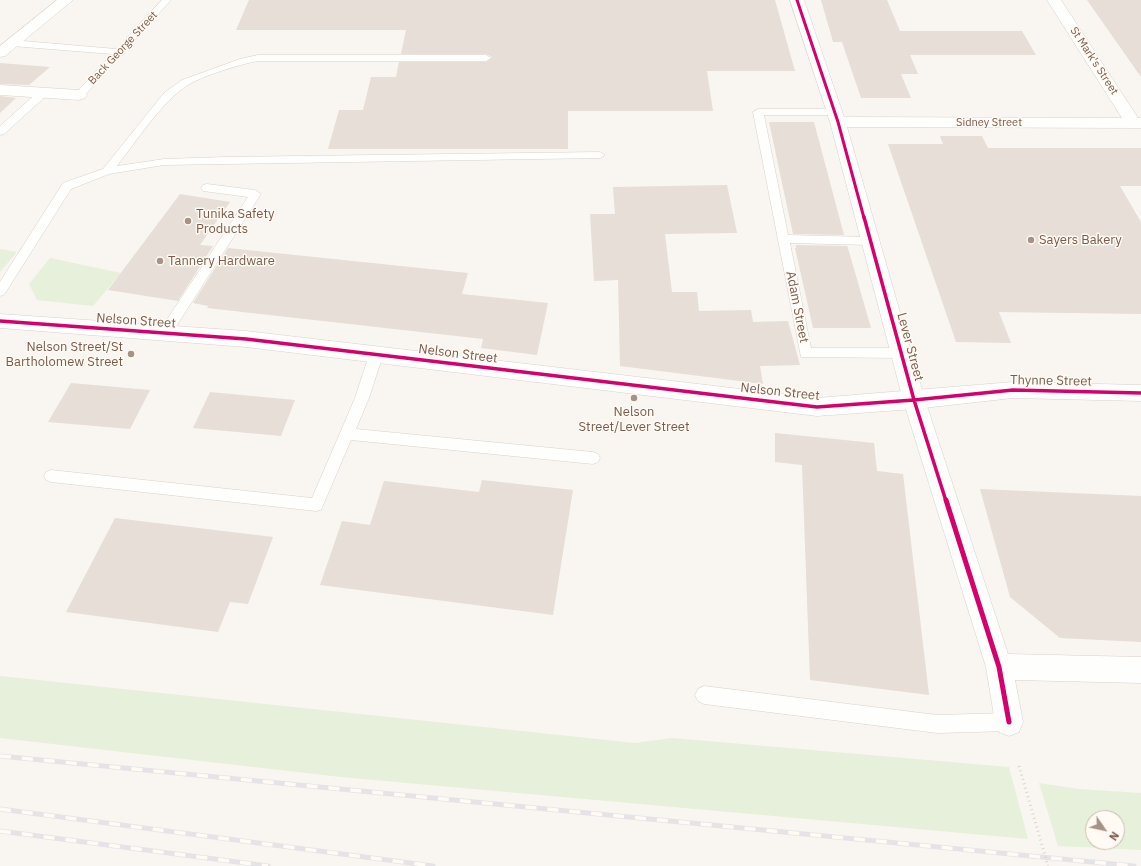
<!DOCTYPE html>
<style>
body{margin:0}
#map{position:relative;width:1141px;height:866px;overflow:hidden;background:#f9f5f0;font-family:"IBM Plex Sans",sans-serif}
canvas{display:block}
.north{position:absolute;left:1085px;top:810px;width:40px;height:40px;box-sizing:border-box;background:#fffaf3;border:1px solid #cabbb1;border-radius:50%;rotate:124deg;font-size:11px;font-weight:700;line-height:16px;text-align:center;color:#7a5c4d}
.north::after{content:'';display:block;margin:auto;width:14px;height:18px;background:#a69286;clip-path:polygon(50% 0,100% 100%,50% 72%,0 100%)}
</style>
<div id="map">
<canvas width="1141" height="866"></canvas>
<div class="north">N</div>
</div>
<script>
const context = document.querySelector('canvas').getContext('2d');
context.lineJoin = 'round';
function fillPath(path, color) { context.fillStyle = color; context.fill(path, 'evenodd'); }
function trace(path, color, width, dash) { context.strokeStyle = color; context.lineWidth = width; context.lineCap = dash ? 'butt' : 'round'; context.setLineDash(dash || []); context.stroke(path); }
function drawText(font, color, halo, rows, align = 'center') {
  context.font = font + ' "IBM Plex Sans",sans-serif'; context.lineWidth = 3; context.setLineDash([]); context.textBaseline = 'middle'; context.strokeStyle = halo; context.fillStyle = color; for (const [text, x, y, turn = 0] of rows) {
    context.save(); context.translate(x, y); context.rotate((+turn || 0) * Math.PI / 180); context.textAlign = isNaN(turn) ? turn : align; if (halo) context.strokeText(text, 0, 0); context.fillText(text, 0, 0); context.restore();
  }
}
const green = new Path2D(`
 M0,249l17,3 -17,20z
 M50,258l71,15 -28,33 -56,-6 -8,-16z
 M0,676l635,67 37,-5 337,29 19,72 -687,-62 -341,-39z
 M1039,783l40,6 62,4v57l-83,-4zM1093,818h24v24h-24z`);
const building = new Path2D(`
 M249,0h526l20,71h-88l6,40h-145v38h-240l11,-39h24l8,-33h25l3,-15h87l6,-5 -6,-3h-85l5,-24h-170z
 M821,0h66l13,31h122l14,24h-126l8,19h-17l10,24h-50l-19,-56h-9z
 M1087,0h54v77z
 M0,63l50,4 -21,18 -29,-1z
 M0,96l16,2 -16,15z
 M769,122h45l30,113 -51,-1z
 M940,136h42l6,12h153v38h-21l21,36v92l-142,-2 12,31 -55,-1 -68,-198h55z
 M727,185l10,48 -72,1 7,58h25l2,19 52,-1 2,12 35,-1 12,44 -40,1 3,18 -143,-18 -2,-86 -24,1 -4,-67h25l-2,-27z
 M180,194l50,8 -30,43 13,1 -35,55 -70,-11z
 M796,245l51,1 1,2 23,80h-58l-18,-80h1z
 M228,248l240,25 -6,21 86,9 -11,52 -56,-7 2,-9 -276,-31 1,-2 -15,-3z
 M71,383l79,7 -20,39 -82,-7z
 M210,392l85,8 -14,36 -88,-8z
 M775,433l99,10 3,28 26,3 26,221 -119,-15 -8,-215 -27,-3z
 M482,480l91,10 -20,125 -233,-30 22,-64 28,4 14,-44 95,11z
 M980,489l161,7v146l-81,-4 -50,-41z
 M115,518l158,19 -25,67 -18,-2 -12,30 -152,-20z`);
const service = new Path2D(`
 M162,0h9l-88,97 -4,1 -5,-3 38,-41 -100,-8 -5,-3 5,-3 104,9z
 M258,55h228l5,3 -5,3h-228c-17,3 -56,15 -70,24 -25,15 -53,58 -71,81l47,-7 61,-2 375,-5 5,3 -5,3 -436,7 -55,9 -38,15 -67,106 -4,1v-14l63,-99 40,-14 61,-76 18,-13 58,-21z
 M43,90l5,3 -1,2 -43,39 -4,1v-9l39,-35z
 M758,109h76l5,3 -5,3h-70l24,120 82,2 6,4 -6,4 -80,-2 21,105h90l5,1 2,4 -2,4 -5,1 -100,-1 -48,-245z
 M207,184l48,6 6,4 -91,142 -5,2 -5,-2 -1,-3 1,-3 88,-133 -45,-6 -2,-3 2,-3z
 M376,350l5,1 2,4 -14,43 -13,31 237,23 5,2 2,4 -2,4 -5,2 -242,-24 -30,70 -5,1 -265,-29 -5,-2 -2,-4 2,-4 5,-2 261,28 43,-100 14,-43 2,-4z
 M704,686l233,29 72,-2 6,3 3,6 -3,6 -6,3 -72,2 -233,-29 -6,-3 -3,-6 3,-6z`);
const minor = new Path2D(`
 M57,0h16l-68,56 -5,1v-11z
 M790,0h14l40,117 278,1 -75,-118h14l77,118h3v10l-294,-1 78,273 83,254 133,3v26l-126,-3 8,42 -4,10 -10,4 -10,-4 -4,-10 -9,-55 -83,-267 -73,-278z
 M0,85l79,5 6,2 2,3 -2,3 -6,2 -79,-5z`);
const tertiary = new Path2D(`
 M0,314l246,17 571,67 196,-16 128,3v16l-128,-3 -99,11 -97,7 -571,-69 -246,-19z`);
const rail = new Path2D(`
 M0,756l1134,110
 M0,809l433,57
 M0,831l268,35`);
const pathBridge = new Path2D(`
 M1019,766l29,100`);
const cyclewayFar2 = new Path2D(`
 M797,0l41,122 26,96`);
const cyclewayFar1 = new Path2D(`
 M864,217l50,183 32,101
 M0,321l246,18 571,68 97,-7 99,-10 128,3`);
const cycleway = new Path2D(`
 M946,500l53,167 10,55`);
const markers = [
 [188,221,4,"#a69286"],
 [1031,240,4,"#a69286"],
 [160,261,4,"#a69286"],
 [131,354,4,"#a69286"],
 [634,398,4,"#a69286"]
];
const farStreetnames = [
 ["Back George Street",123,48,-47],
 ["St Mark's Street",1094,61,57],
 ["Sidney Street",989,123]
];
const poiNames = [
 ["Tunika Safety",196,214],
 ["Products",196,229],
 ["Sayers Bakery",1039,240],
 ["Tannery Hardware",168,261],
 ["Nelson Street/St",123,347,"right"],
 ["Bartholomew Street",123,362,"right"],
 ["Nelson",634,412,"center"],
 ["Street/Lever Street",634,427,"center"]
];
const streetNames = [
 ["Adam Street",797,307,79],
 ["Nelson Street",136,321,4],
 ["Lever Street",910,347,75],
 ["Nelson Street",458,354,7],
 ["Thynne Street",1051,381,1],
 ["Nelson Street",780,392,6]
];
fillPath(green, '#e7f0db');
fillPath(building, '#e6ded7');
trace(service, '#d7d1cb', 1);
trace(minor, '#d7d1cb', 1);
trace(tertiary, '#d7d1cb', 1);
fillPath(service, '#fefefd');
fillPath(minor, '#fefefd');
fillPath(tertiary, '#fefefd');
trace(rail, '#e6e3e7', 5);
trace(rail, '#fffaf3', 3.5, [11]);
trace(pathBridge, '#dcd5d0', 3, [1, 3.5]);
trace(cyclewayFar2, '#d6006c', 3);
trace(cyclewayFar1, '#d6006c', 3.5);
trace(cycleway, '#d6006c', 5);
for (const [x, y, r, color] of markers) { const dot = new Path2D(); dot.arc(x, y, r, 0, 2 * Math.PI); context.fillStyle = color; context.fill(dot); trace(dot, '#fffaf3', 1.5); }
drawText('11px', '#7a5c4d', '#fffaf3', farStreetnames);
drawText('13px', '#7a5c4d', '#fffaf3', poiNames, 'left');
drawText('13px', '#7a5c4d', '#fffaf3', streetNames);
</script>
